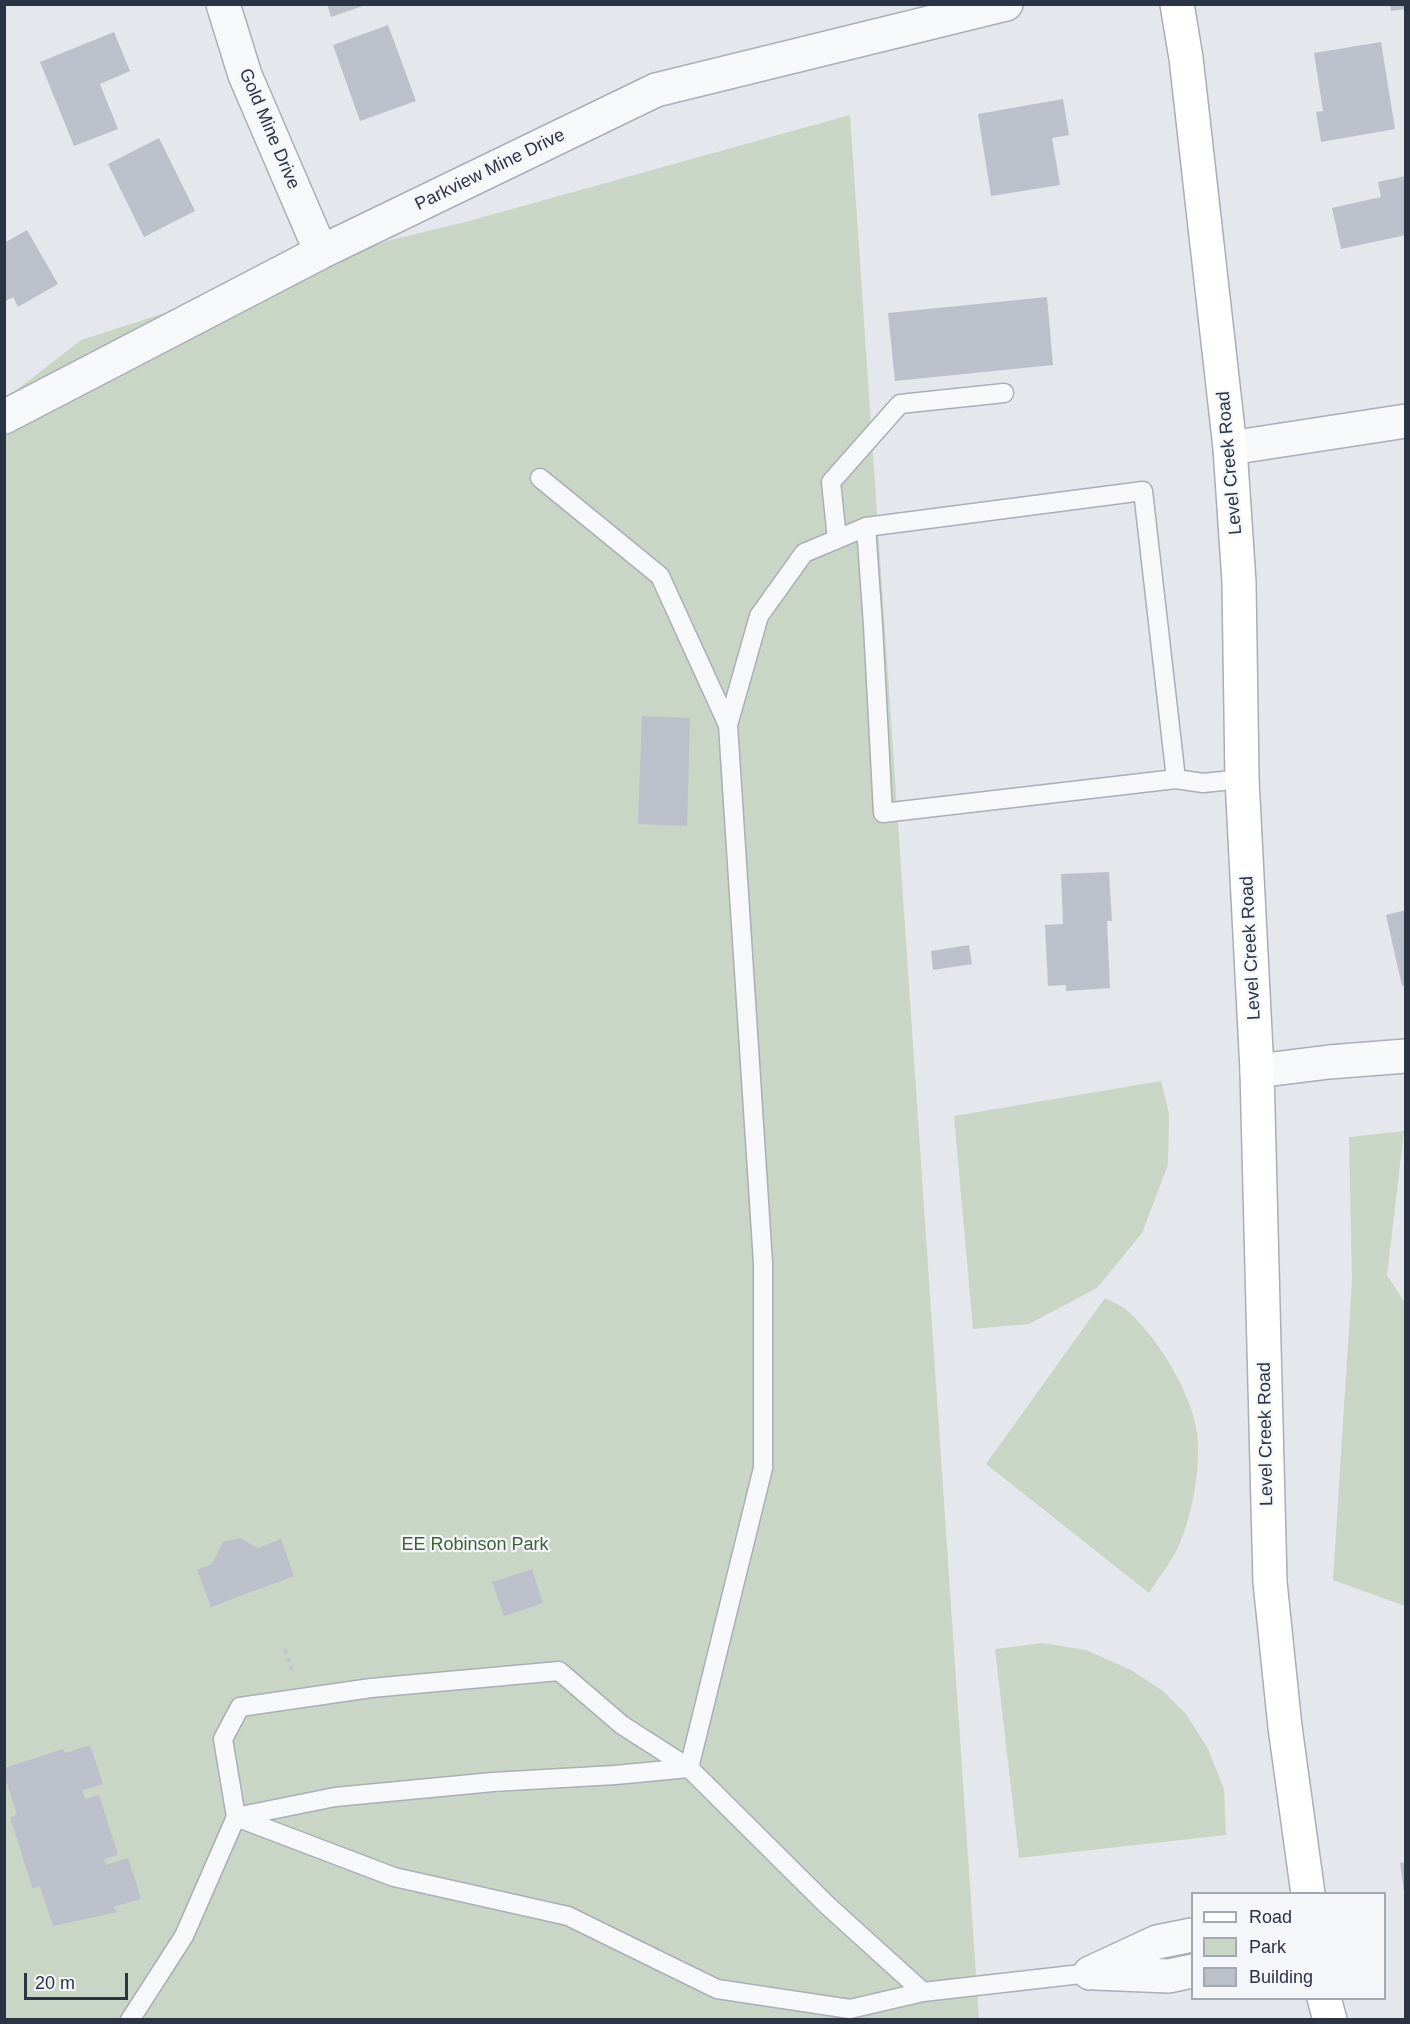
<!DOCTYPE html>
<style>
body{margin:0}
#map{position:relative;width:1410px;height:2024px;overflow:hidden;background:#e4e7ec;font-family:Helvetica,sans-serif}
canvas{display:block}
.frame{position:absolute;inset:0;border:6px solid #2b3445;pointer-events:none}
.legend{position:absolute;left:1191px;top:1892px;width:195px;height:108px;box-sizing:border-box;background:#f4f6f9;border:2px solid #a4a8b1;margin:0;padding:8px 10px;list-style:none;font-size:18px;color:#2b3445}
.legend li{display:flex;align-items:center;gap:12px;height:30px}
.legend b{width:30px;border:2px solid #a4a8b1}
.scale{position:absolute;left:24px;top:1973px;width:104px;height:27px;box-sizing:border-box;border:3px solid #2b3445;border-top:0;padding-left:8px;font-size:18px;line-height:21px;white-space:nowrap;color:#2b3445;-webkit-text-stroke:4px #f4f6f9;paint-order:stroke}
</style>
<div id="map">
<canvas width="1410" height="2024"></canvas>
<div class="frame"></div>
<ul class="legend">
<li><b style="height:8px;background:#fff"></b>Road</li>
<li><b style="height:16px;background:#c9d6c5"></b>Park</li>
<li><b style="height:16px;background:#bbc0ca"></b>Building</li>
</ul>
<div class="scale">20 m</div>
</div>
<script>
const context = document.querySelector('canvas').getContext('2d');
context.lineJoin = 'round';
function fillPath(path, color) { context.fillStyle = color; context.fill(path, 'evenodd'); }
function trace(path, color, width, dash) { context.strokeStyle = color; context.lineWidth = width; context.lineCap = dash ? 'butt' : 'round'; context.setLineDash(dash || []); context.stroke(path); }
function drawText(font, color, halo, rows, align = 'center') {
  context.font = font + ' Helvetica,sans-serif'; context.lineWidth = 4.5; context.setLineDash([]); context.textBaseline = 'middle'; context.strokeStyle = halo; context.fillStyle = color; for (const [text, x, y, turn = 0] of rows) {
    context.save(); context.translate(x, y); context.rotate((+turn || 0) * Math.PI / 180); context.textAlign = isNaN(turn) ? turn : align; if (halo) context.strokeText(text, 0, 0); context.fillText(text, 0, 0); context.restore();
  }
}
const green = new Path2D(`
 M850,115l129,1904h-974v-1620l76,-59 310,-100 78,-19z
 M1161,1081l8,32 -1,52 -26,68 -45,55 -68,36 -56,5 -19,-213z
 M1404,1131l-17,144 18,28v303l-72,-26 19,-299 -3,-144z
 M1105,1298c8,4 17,8 24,14 31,29 68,88 69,132 1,31 -6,70 -18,99 -7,17 -21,34 -31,50l-163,-129z
 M1042,1643l44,7 45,20 32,21 23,23 22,35 16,40 2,46 -207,23 -24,-209z`);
const building = new Path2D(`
 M327,4h39v1l-35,12z
 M1390,4h16v5l-15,2z
 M388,25l28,76 -56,20 -27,-76z
 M114,32l16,39 -30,13 18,45 -44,17 -34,-84z
 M1381,42l14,87 -74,13 -5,-30 7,-1 -9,-58z
 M1063,99l6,36 -17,3 8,47 -69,11 -13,-82z
 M159,138l36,73 -51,26 -36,-73z
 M1406,176v59l-65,14 -9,-41 49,-11 -3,-15z
 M27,230l31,54 -40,23 -5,-10 -9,5v-59z
 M1047,297l6,68 -158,16 -7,-68z
 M642,716l48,2 -3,108 -49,-2z
 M1109,872l3,49h-5l3,67 -44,3v-6l-18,1 -3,-61 18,-1 -2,-50z
 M1406,910v75l-4,1 -16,-71z
 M969,945l3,19 -39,6 -2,-19z
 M240,1538l18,10 23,-9 13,37 -83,31 -14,-37 15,-6 11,-22z
 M532,1569l11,34 -39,13 -12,-34z
 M90,1745l13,39 -21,6 3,9 14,-4 19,60 -14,4 2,6 22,-7 13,41 -28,8 4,5 -64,14 -13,-40 -7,3 -23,-72 7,-2 -13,-41v-6l59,-19 2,4z
 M1406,1862v30h-2l-4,-29z`);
const path = new Path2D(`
 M285,1649l8,25`);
const lane = new Path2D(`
 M540,478l120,98 68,149
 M866,527l7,98 10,188 293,-34 27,4 39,-4
 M837,539l-6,-57 69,-78 104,-11
 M923,1992l-95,-86 -139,-138 -74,7 -122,7 -158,15 -99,20 -13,-78 17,-32 131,-19 188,-17 63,54 67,43 74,-300v-205l-35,-538 31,-109 45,-63 62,-26 277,-36 33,288
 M130,2020l54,-84 52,-119 158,60 174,39 149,73 133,20 73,-17 167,-19`);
const street = new Path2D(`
 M223,4l22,71 76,177
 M4,417l317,-165 335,-162 350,-86
 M1230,448l176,-27
 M1257,1071l72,-9 77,-6
 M1090,1973l67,-31 35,-7
 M1095,1973l74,3 23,-5`);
const secondary = new Path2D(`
 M1177,4l9,54 44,390 9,134 3,197 15,292 13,511 15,145 23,167
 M1324,1998l6,22`);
const streetNames = [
 ["Gold Mine Drive",269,129,67],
 ["Parkview Mine Drive",490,170,-26],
 ["Level Creek Road",1230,463,-95],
 ["Level Creek Road",1251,948,-93],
 ["Level Creek Road",1266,1434,-91]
];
const parkNames = [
 ["EE Robinson Park",475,1545]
];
fillPath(green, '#c9d6c5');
fillPath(building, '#bbc0ca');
trace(lane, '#a9aeb7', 21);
trace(street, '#a9aeb7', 36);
trace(secondary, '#a9aeb7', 36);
trace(path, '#c2c5cb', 4, [4.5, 4.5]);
trace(lane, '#f7f8fa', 18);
trace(street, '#f7f8fa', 33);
trace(secondary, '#fff', 33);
drawText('18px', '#2b3445', '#f4f6f9', streetNames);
drawText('18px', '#3f6138', '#f4f6f9', parkNames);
</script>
